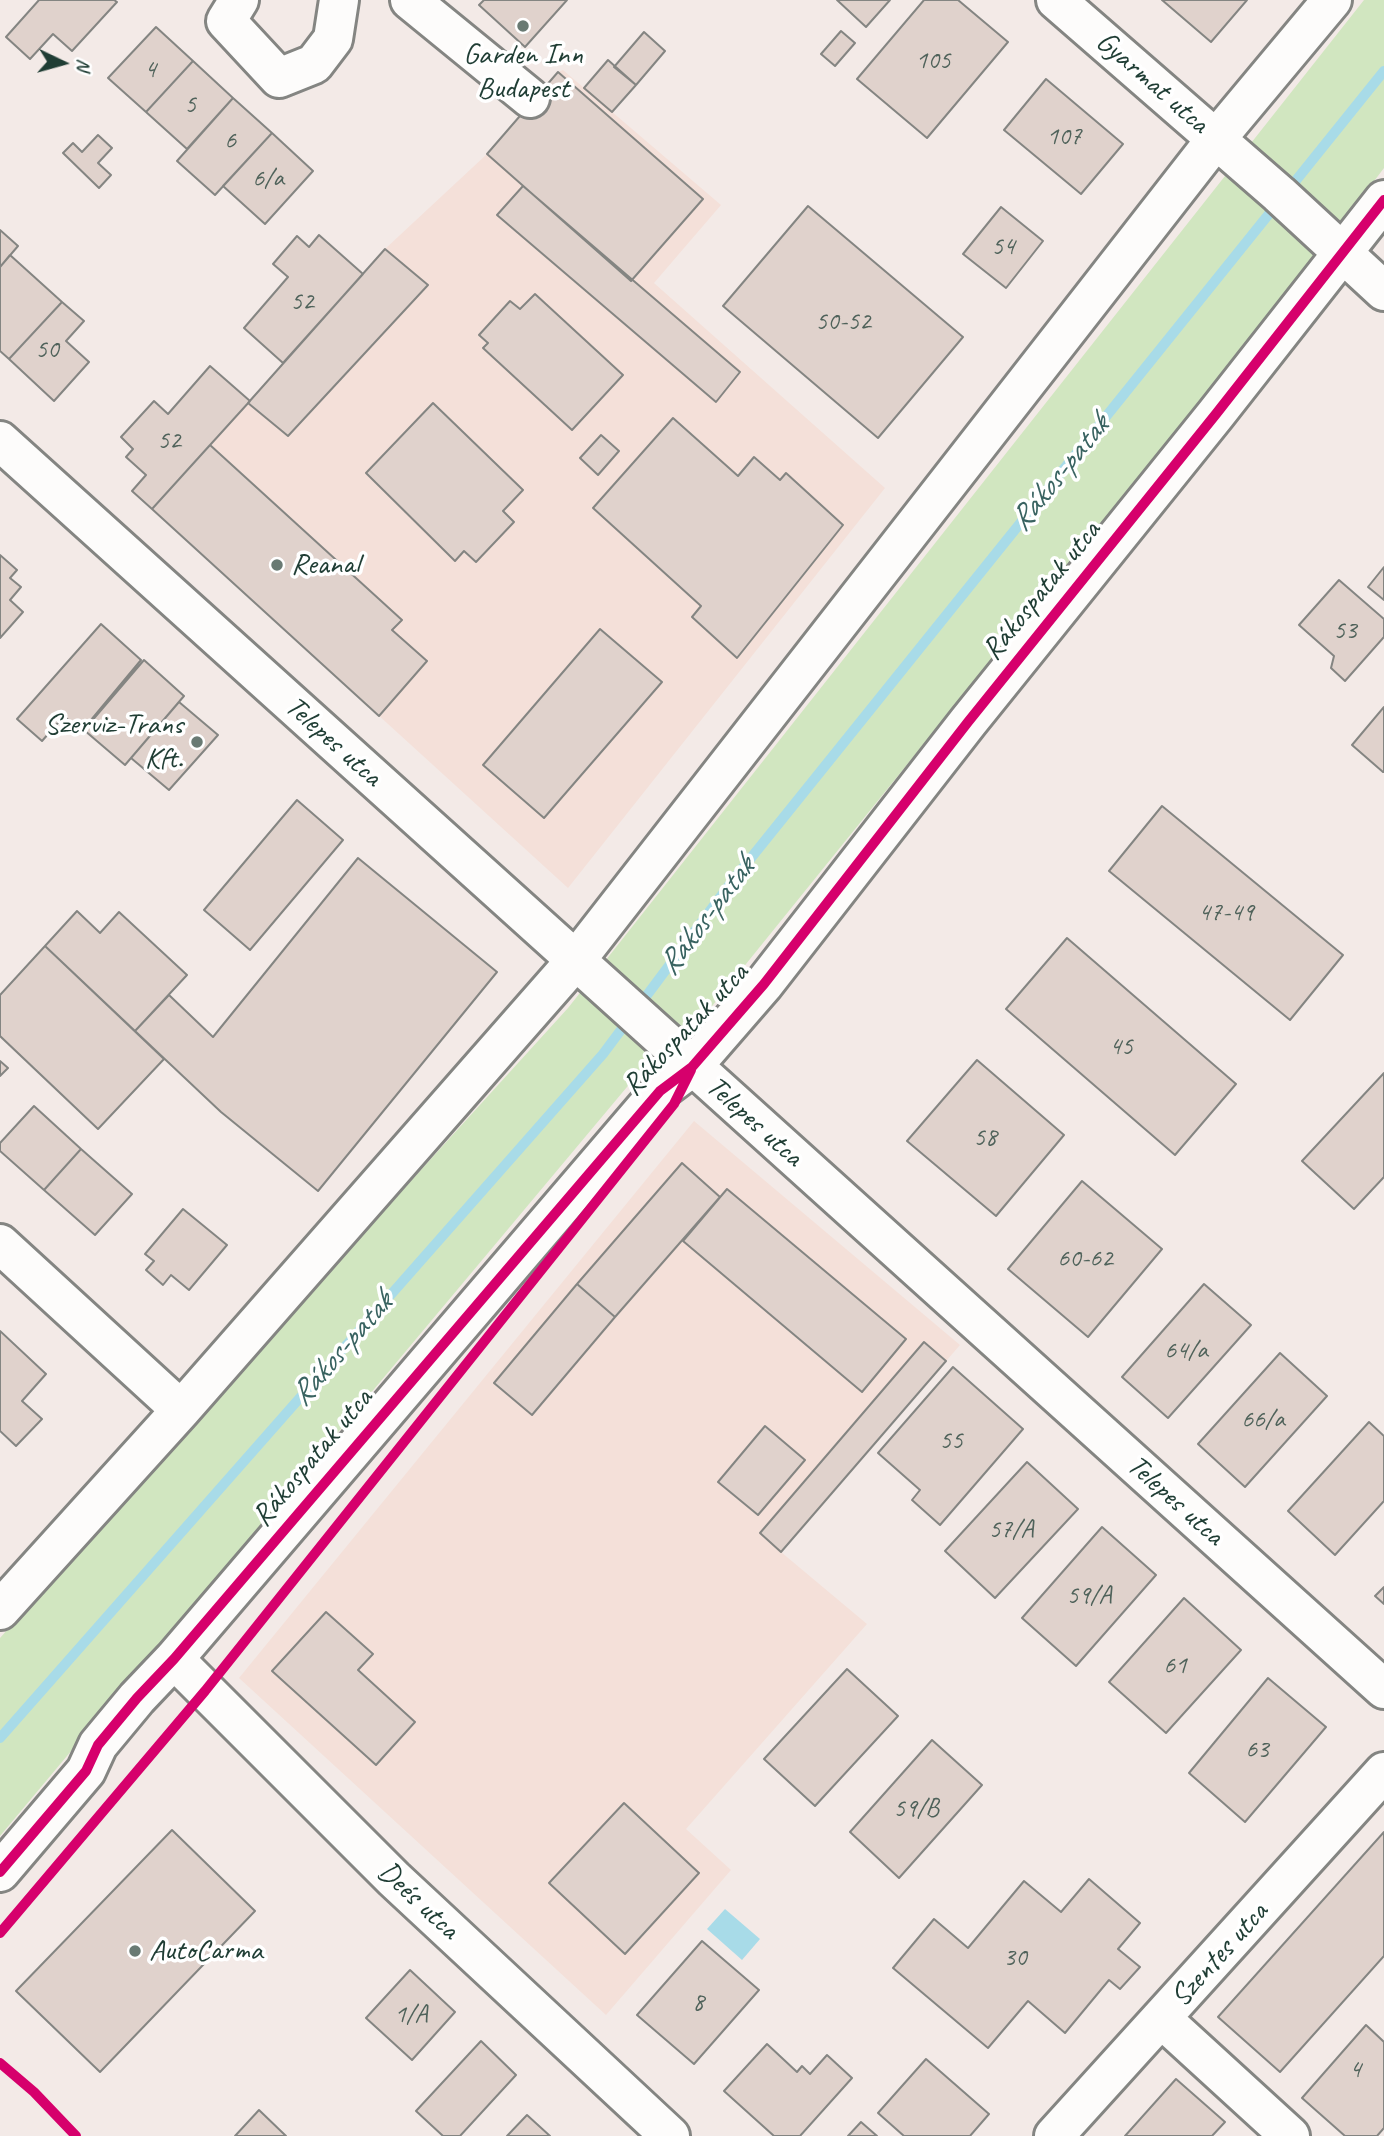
<!DOCTYPE html>
<meta charset="utf-8">
<style>
body{margin:0}
#map{position:relative;width:1384px;height:2136px;overflow:hidden;background:#f3eae7;font-family:Caveat,sans-serif}
canvas{display:block}
.north{position:absolute;left:28px;top:28px;width:70px;height:70px;-webkit-text-stroke:5px #fff;paint-order:stroke;rotate:95deg;font-size:19px;font-weight:700;line-height:28px;text-align:center;color:#1f3d34}
.north::after{content:'';display:block;margin:auto;width:24px;height:32px;background:#1f3d34;clip-path:polygon(50% 0,100% 100%,50% 72%,0 100%)}
</style>
<div id="map">
<canvas width="1384" height="2136"></canvas>
<div class="north">N</div>
</div>
<script>
const context = document.querySelector('canvas').getContext('2d');
context.lineJoin = 'round';
function fillPath(path, color) { context.fillStyle = color; context.fill(path, 'evenodd'); }
function trace(path, color, width, dash) { context.strokeStyle = color; context.lineWidth = width; context.lineCap = dash ? 'butt' : 'round'; context.setLineDash(dash || []); context.stroke(path); }
function drawText(font, color, halo, rows, align = 'center') {
  context.font = font + ' Caveat,sans-serif'; context.lineWidth = 7; context.setLineDash([]); context.textBaseline = 'middle'; context.strokeStyle = halo; context.fillStyle = color; for (const [text, x, y, turn = 0] of rows) {
    context.save(); context.translate(x, y); context.rotate((+turn || 0) * Math.PI / 180); context.textAlign = isNaN(turn) ? turn : align; if (halo) context.strokeText(text, 0, 0); context.fillText(text, 0, 0); context.restore();
  }
}
const built = new Path2D(`
 M563,70l158,135 -67,78 231,205 -317,400 -416,-379 233,-260 102,-95 71,-82z
 M694,1121l266,224 -179,207 86,72 -181,205 45,41 -125,145 -367,-337z`);
const green = new Path2D(`
 M1364,0h20v168l-75,99 -605,749 -67,59 -637,761v-198l190,-214 378,-416z`);
const water = new Path2D(`
 M725,1909l35,30 -18,21 -35,-31z`);
const stream = new Path2D(`
 M0,1738l603,-684 127,-170 654,-813`);
const building = new Path2D(`
 M39,0h75l3,2 -45,49 -19,-17 -23,25 -24,-22z
 M484,0h83l-42,47 -46,-42z
 M837,0h53l-24,27z
 M924,0h34l50,42 -81,96 -70,-59z
 M1162,0h85l-36,42z
 M156,27l37,34 -47,51 -38,-34z
 M841,31l14,12 -20,23 -14,-12z
 M644,32l21,19 -29,34 -22,-18z
 M608,60l28,25 -24,27 -28,-24z
 M193,61l40,37 -46,51 -41,-37z
 M558,72l145,127 -72,82 -144,-127z
 M1046,79l77,65 -42,50 -77,-64z
 M233,98l39,35 -57,62 -38,-34z
 M272,133l41,38 -48,53 -42,-38z
 M98,135l14,13 -14,15 13,12 -12,13 -36,-35 10,-10 9,9z
 M523,186l217,186 -24,30 -219,-187z
 M808,206l155,131 -85,101 -155,-132z
 M1001,207l42,34 -37,47 -43,-34z
 M0,230l18,16 -18,21z
 M319,235l44,39 -80,89 -39,-35 44,-51 -15,-13 24,-28 12,11z
 M385,249l43,36 -140,151 -40,-33z
 M10,255l52,47 -53,57 -9,-8v-84z
 M535,294l88,81 -51,55 -89,-82 5,-5 -9,-8 31,-34 10,8z
 M62,302l22,19 -18,20 23,21 -35,39 -45,-42z
 M210,366l40,35 -98,108 -20,-18 14,-16 -20,-18 7,-8 -12,-12 33,-36 14,13z
 M433,403l90,87 -20,21 11,11 -38,40 -12,-11 -9,10 -89,-88z
 M673,418l65,58 16,-19 26,23 6,-7 57,52 -106,133 -45,-41 9,-11 -108,-98z
 M601,435l18,16 -21,24 -18,-17z
 M210,445l192,175 -10,10 35,31 -48,55 -227,-207z
 M0,555l17,15 -7,8 11,9 -11,13 13,12 -23,26z
 M1384,567v33l-16,-13z
 M1339,580l45,39v18l-39,44 -14,-13 3,-12 -35,-31z
 M101,624l40,36 -60,72 -17,-16 -22,25 -25,-22z
 M600,629l62,53 -118,136 -61,-53z
 M144,660l40,36 -59,69 -41,-35z
 M179,702l39,33 -49,55 -38,-32z
 M1384,707v65h-1l-31,-27z
 M297,800l46,40 -93,110 -46,-40z
 M1162,806l181,149 -53,65 -181,-149z
 M358,858l139,114 -179,219 -97,-79 -86,-81 34,-36 44,42z
 M77,911l23,22 19,-21 68,63 -52,56 -90,-85z
 M1067,938l169,146 -61,71 -169,-146z
 M45,946l119,113 -66,70 -98,-93v-41z
 M977,1060l87,75 -68,81 -89,-75z
 M0,1061l8,7 -8,8z
 M1384,1073v104l-30,32 -52,-48z
 M34,1106l47,43 -37,41 -44,-39v-8z
 M81,1149l51,45 -37,41 -51,-45z
 M682,1163l38,34 -105,120 -38,-33z
 M1082,1181l80,68 -74,88 -80,-68z
 M727,1189l179,150 -44,53 -179,-151z
 M183,1209l44,36 -38,45 -18,-15 -8,10 -17,-15 8,-9 -9,-7z
 M577,1284l38,33 -83,98 -38,-32z
 M1204,1284l47,41 -83,93 -46,-41z
 M0,1331l46,43 -24,27 20,18 -26,27 -16,-15z
 M924,1342l22,19 -165,191 -21,-19z
 M1280,1353l47,43 -82,91 -47,-43z
 M953,1367l70,62 -83,96 -28,-25 8,-10 -42,-37z
 M1369,1422l15,14v65l-49,54 -47,-44z
 M765,1426l40,34 -47,55 -40,-33z
 M1027,1462l51,47 -83,89 -50,-47z
 M1102,1527l54,48 -80,91 -54,-48z
 M1384,1587v17l-9,-8z
 M1184,1598l57,52 -75,83 -57,-51z
 M326,1612l47,42 -15,16 57,52 -39,43 -104,-94z
 M847,1669l51,47 -83,90 -51,-47z
 M1268,1678l58,49 -81,95 -56,-49z
 M932,1740l50,45 -83,93 -49,-46z
 M624,1803l75,70 -74,81 -76,-71z
 M172,1830l83,81 -155,161 -84,-81z
 M1384,1832v124l-104,116 -62,-55z
 M1089,1879l51,44 -22,26 22,18 -20,22 -11,-9 -44,53 -37,-32 -40,47 -95,-80 41,-49 34,29 56,-67 37,31z
 M702,1941l57,49 -65,74 -57,-49z
 M410,1970l45,42 -43,48 -46,-42z
 M1366,2025l18,17v86l-7,8h-32l-43,-38z
 M481,2041l35,34 -56,61h-17l-27,-25z
 M767,2044l30,28 5,-6 8,8 17,-19 25,23 -52,58h-26l-50,-45z
 M926,2059l63,55 -19,22h-66l-26,-23z
 M1176,2079l49,43 -13,14h-87z
 M259,2110l27,26h-51z
 M527,2115l23,21h-43z
 M861,2122l16,14h-29z`);
const minor = new Path2D(`
 M239,0l-13,21 53,57 35,-14 19,-25 6,-39
 M410,0l120,98
 M1056,0l223,194 105,97
 M0,441l1384,1248
 M0,1244l181,166
 M0,1610l181,-200 395,-450 640,-821 116,-139
 M174,1659l220,220 276,257
 M0,1872l86,-101 12,-26 39,-47 37,-39 486,-568 32,-24 72,-83 204,-262 248,-308 168,-214
 M1162,2019l128,117
 M1054,2136l330,-364`);
const cycleway = new Path2D(`
 M0,1872l86,-101 12,-26 39,-47 37,-39 486,-568 32,-24 72,-83 204,-262 248,-308 168,-214
 M0,1933l205,-242 469,-587 17,-34
 M0,2063l34,29 42,44`);
const markers = [
 [523,26,7,"#697a73"],
 [277,565,7,"#697a73"],
 [197,742,7,"#697a73"],
 [135,1951,7,"#697a73"]
];
const numberNames = [
 ["105",933,61],
 ["4",150,70],
 ["5",190,105],
 ["107",1064,137],
 ["6",230,141],
 ["6/a",268,179],
 ["54",1003,247],
 ["52",302,302],
 ["50-52",843,322],
 ["50",47,350],
 ["52",169,441],
 ["53",1345,631],
 ["47-49",1226,913],
 ["45",1121,1047],
 ["58",985,1138],
 ["60-62",1085,1259],
 ["64/a",1186,1351],
 ["66/a",1263,1420],
 ["55",951,1441],
 ["57/A",1011,1530],
 ["59/A",1089,1596],
 ["61",1175,1666],
 ["63",1257,1750],
 ["59/B",916,1809],
 ["30",1015,1958],
 ["8",698,2003],
 ["1/A",411,2015],
 ["4",1355,2070]
];
const poiNames = [
 ["Garden Inn",523,55,"center"],
 ["Budapest",523,89,"center"],
 ["Reanal",291,565],
 ["Szerviz-Trans",183,725,"right"],
 ["Kft.",183,759,"right"],
 ["AutoCarma",149,1951]
];
const streetNames = [
 ["Gyarmat utca",1152,83,41],
 ["Rákospatak utca",1042,591,-51],
 ["Telepes utca",333,742,42],
 ["Rákospatak utca",686,1030,-47],
 ["Telepes utca",754,1122,42],
 ["Rákospatak utca",313,1458,-50],
 ["Telepes utca",1175,1501,42],
 ["Deés utca",418,1901,43],
 ["Szentes utca",1220,1955,-48]
];
const waterNames = [
 ["Rákos-patak",1060,474,-51],
 ["Rákos-patak",707,917,-53],
 ["Rákos-patak",342,1350,-49]
];
fillPath(built, '#f4e0d9');
fillPath(green, '#d1e6c0');
fillPath(water, '#a8dbe8');
trace(stream, '#a8dbe8', 10);
fillPath(building, '#e0d2cc');
trace(building, '#848582', 2);
trace(minor, '#848582', 44);
trace(minor, '#fdfcfb', 38);
trace(cycleway, '#d6006c', 10);
for (const [x, y, r, color] of markers) { const dot = new Path2D(); dot.arc(x, y, r, 0, 2 * Math.PI); context.fillStyle = color; context.fill(dot); trace(dot, '#fff', 2.5); }
drawText('26px', '#4f625a', null, numberNames);
drawText('30px', '#1f3d34', '#fff', poiNames, 'left');
drawText('30px', '#1f3d34', '#fff', streetNames);
drawText('italic 32px', '#396361', '#fff', waterNames);
</script>
